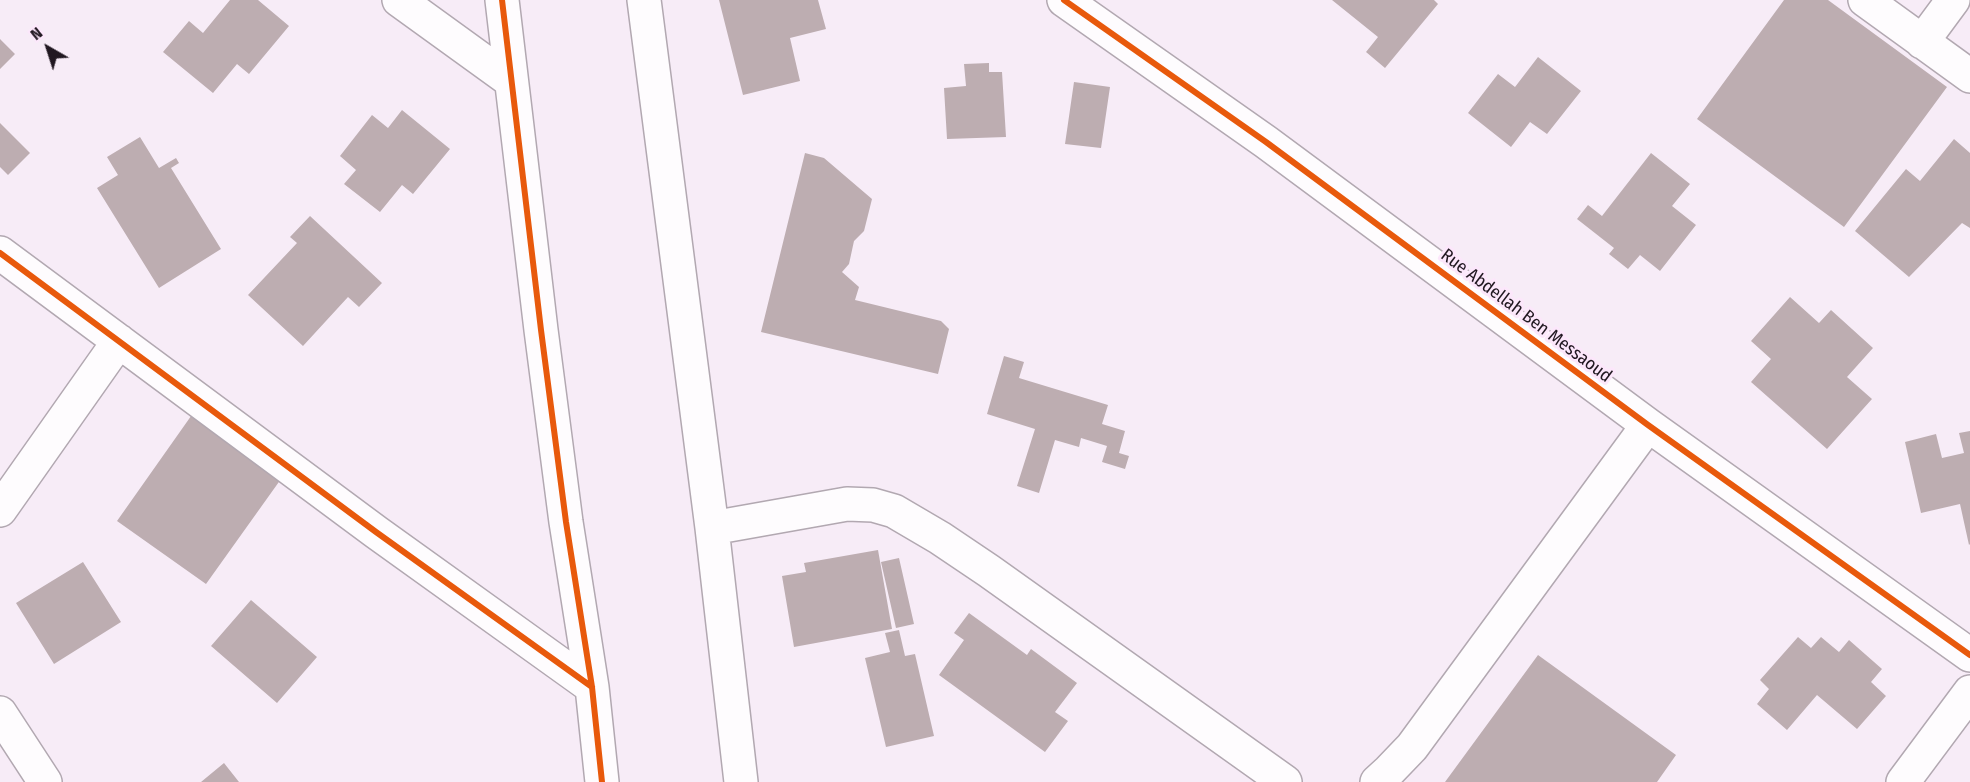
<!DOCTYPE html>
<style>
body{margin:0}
#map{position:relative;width:1970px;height:782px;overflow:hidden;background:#f7ecf7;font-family:"Fira Sans Condensed",sans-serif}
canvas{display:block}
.north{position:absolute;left:18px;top:18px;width:60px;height:60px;-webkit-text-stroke:4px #fce7fb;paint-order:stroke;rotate:321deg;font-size:16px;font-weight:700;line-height:24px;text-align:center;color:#211821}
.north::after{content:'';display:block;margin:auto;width:21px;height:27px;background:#211821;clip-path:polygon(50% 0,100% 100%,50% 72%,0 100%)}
</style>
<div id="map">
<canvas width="1970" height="782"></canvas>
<div class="north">N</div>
</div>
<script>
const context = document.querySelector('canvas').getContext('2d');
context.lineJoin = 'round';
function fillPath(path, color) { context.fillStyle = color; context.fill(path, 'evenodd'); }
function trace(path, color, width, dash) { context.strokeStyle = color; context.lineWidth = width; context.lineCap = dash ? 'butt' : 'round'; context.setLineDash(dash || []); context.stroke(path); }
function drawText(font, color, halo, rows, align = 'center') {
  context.font = font + ' "Fira Sans Condensed",sans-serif'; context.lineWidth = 6; context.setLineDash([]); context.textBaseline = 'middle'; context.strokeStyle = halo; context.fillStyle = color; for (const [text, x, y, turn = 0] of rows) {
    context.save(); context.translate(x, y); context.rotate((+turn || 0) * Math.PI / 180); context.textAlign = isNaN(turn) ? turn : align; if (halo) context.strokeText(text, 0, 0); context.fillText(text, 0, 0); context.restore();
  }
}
const building = new Path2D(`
 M230,0h28l31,26 -40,48 -12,-10 -24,29 -50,-41 26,-31 14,12z
 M719,0h99l8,29 -36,9 10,43 -57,14z
 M1332,0h102l4,4 -53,64 -19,-16 12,-15z
 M1784,0h44l119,87 -103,140 -147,-108z
 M0,39l15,15 -15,15z
 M1538,57l43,34 -34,43 -17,-12 -19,25 -43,-34 30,-39 17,13z
 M989,63v9h13l4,65 -59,2 -3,-51 22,-2 -2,-22z
 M1074,82l36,5 -9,61 -36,-4z
 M402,110l48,39 -37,45 -11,-9 -22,27 -36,-28 12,-14 -16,-14 32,-41 16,13z
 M0,123l30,30 -22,22 -8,-8z
 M140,137l19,31 17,-10 3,5 -8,5 50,81 -62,39 -62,-100 21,-13 -11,-18z
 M1954,139l16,14v75l-8,-5 -53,54 -54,-46 51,-62 14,12z
 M805,153l19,5 48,41 -8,32 -10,10 -5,23 -7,8 17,15 -4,13 86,21 8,8 -11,45 -177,-42z
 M1651,153l39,31 -18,22 24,19 -36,46 -20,-16 -12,14 -19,-15 5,-6 -37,-29 11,-14 14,11z
 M310,216l72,67 -23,24 -11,-10 -45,49 -55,-51 49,-52 -7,-6z
 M1790,297l29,26 12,-13 42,38 -26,29 25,22 -45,50 -76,-67 20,-23 -20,-18z
 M1004,356l20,6 -5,16 89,27 -6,19 23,7 -6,22 10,3 -4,13 -23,-7 5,-16 -26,-8 -2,9 -24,-7 -16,53 -22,-7 18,-57 -48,-15z
 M196,409l90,63 -80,112 -89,-63z
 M1970,431v113l-1,1 -9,-41 -39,9 -16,-71 31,-8 6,24 22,-5 -5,-20z
 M878,550l14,79 -98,18 -12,-71 24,-4 -2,-9z
 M899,558l15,66 -18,4 -15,-66z
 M83,562l38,60 -67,42 -38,-61z
 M251,600l66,57 -40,46 -66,-57z
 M969,613l58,42 4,-6 46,34 -22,29 13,9 -23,31 -106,-77 25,-35 -10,-7z
 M899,630l6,26 10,-2 19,82 -48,11 -21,-89 25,-6 -5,-19z
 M1798,637l13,11 10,-11 18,15 10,-12 33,29 -11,13 15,14 -29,33 -40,-34 -30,35 -30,-26 12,-15 -9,-9z
 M1538,655l138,100 -19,27h-212z
 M224,763l15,19h-38z`);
const minor = new Path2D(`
 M399,0l112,81
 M502,0l39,330 25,192 26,165 10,95
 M644,0l68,528 29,254
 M1064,0l202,142 382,283 322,230
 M1865,0l105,76
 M1922,42l31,-42
 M0,253l376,279 216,155
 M0,510l119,-169
 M712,528l135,-24 26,1 21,6 46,27 49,33 296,211
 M0,713l45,69
 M1377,782l12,-11 23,-24 236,-322
 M1903,782l67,-90`);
const cycleway = new Path2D(`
 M502,0l39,330 25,192 26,165 10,95
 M1064,0l202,142 382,283 322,230
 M0,253l376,279 216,155`);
const streetNames = [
 ["Rue Abdellah Ben Messaoud",1526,316,37]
];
fillPath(building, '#bdadb1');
trace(minor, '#b2a8b1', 36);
trace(minor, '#fefcfe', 33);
trace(cycleway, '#e8590c', 6);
drawText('18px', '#211821', '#fce7fb', streetNames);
</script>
